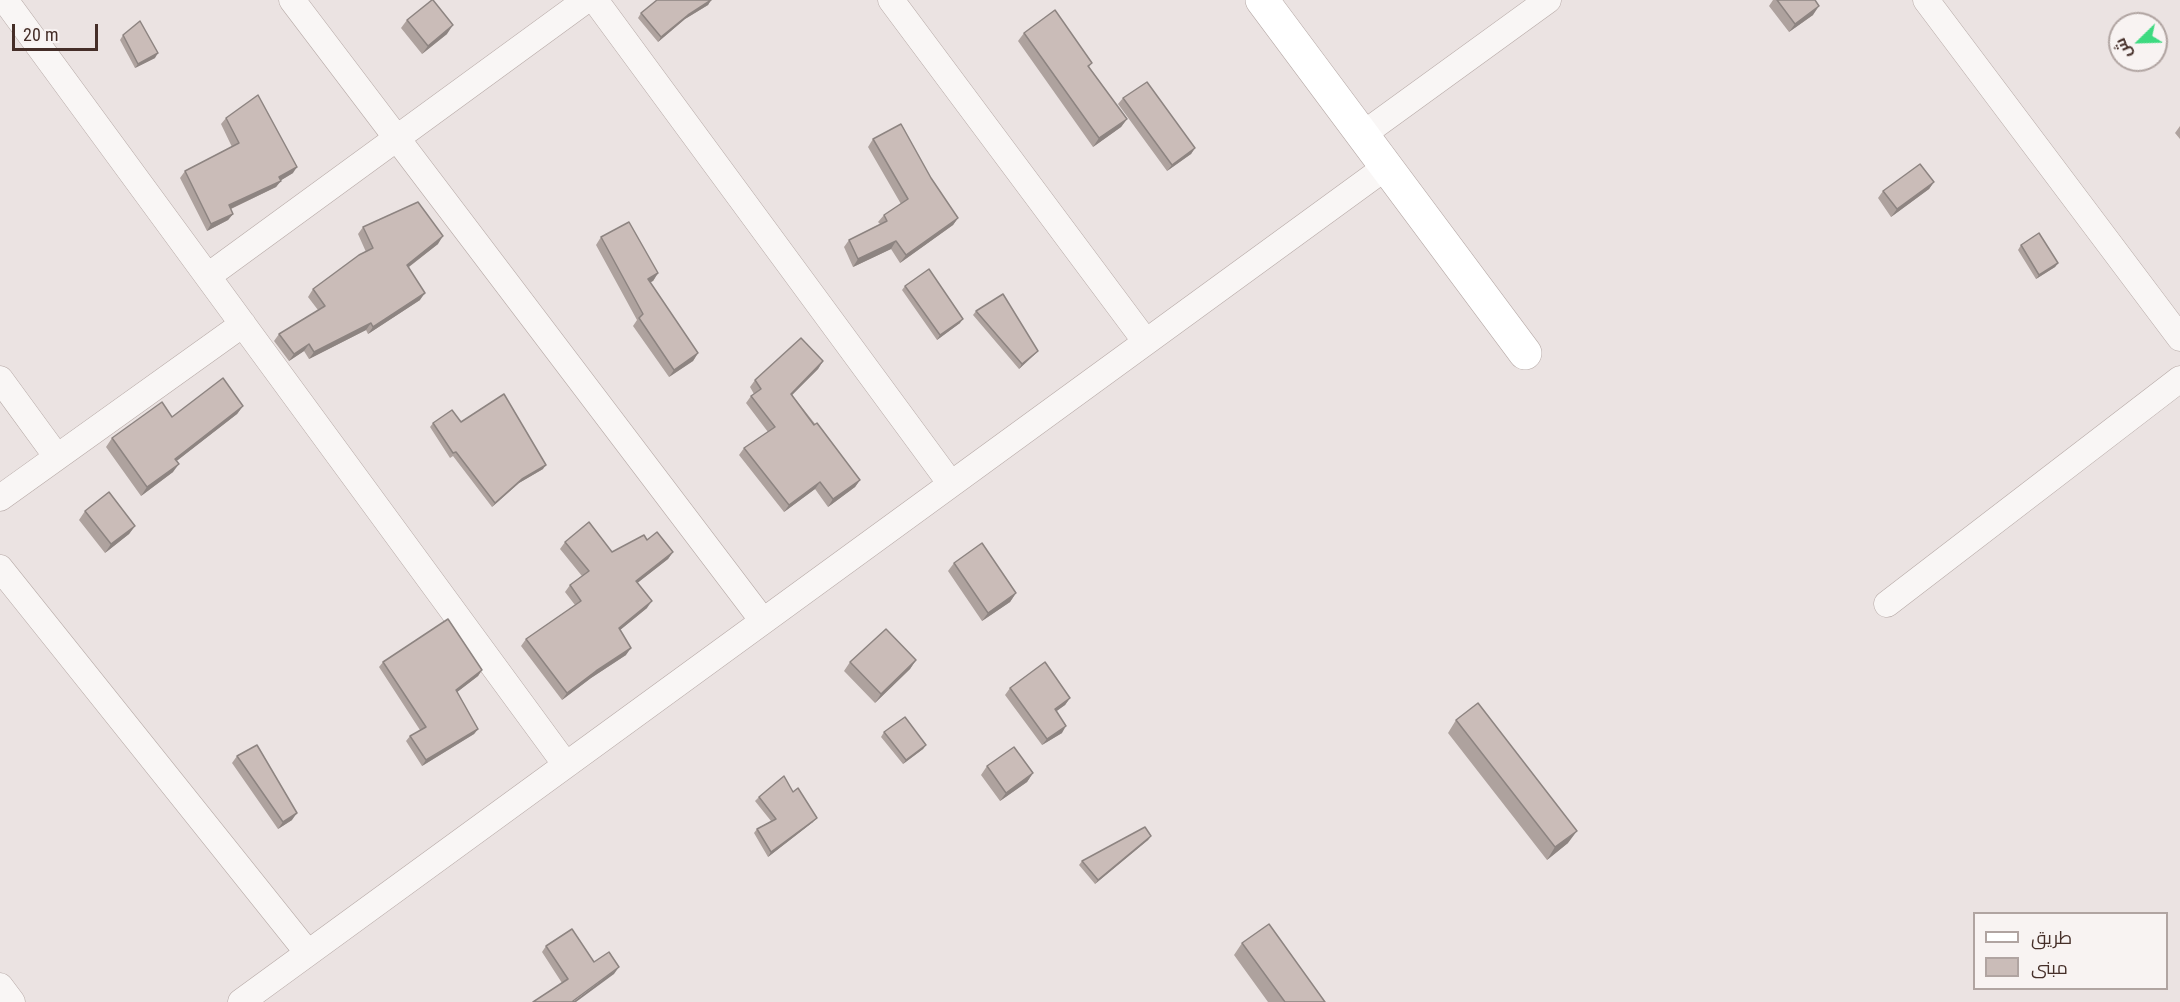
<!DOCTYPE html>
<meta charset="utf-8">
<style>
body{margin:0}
#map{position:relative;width:2180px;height:1002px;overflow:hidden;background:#ebe3e2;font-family:"Roboto Condensed",Cairo,sans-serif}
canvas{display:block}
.legend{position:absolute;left:1973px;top:912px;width:195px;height:78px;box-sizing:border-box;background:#f8f3f2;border:2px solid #b0a4a1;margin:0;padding:8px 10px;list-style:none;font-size:18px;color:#452e28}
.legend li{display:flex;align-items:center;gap:12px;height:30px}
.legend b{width:30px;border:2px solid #b0a4a1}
.north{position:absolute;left:2108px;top:12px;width:60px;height:60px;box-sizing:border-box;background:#f8f3f2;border:2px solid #b0a4a1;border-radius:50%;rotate:247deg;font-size:16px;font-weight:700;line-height:24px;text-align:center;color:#452e28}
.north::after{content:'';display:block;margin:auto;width:21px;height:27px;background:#3dda80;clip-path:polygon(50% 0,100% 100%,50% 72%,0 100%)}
.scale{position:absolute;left:12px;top:24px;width:86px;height:27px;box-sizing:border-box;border:3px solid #452e28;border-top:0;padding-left:8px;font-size:18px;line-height:21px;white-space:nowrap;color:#452e28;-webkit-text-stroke:4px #f8f3f2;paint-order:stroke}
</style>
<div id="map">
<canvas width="2180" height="1002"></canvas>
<ul class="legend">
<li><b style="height:8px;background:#fff"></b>طريق</li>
<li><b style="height:16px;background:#cabcb8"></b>مبنى</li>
</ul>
<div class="north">ش</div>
<div class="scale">20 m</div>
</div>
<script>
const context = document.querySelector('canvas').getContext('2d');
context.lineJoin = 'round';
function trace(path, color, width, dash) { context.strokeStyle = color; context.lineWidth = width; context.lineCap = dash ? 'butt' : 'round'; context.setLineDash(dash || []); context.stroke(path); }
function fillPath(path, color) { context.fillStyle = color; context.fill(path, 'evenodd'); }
const street = new Path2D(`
 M5,0l561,765
 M292,0l471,621
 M595,0l356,484
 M891,0l255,342
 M1926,0l254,338
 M1362,135l186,-135
 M208,276l378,-276
 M0,379l57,78
 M0,498l243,-174
 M0,568l308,385
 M1887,604l293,-225
 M0,986l12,16
 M241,1002l1145,-835`);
const secondary = new Path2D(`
 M1262,0l263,353`);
const wall = new Path2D(`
 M711,0l-3,5 -23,14 -27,23 -20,-24 3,-5z
 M1773,0h42l-2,15 -24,17 -20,-26z
 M407,20l40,14 -25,20 -21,-26z
 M1024,33l68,30 -3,4 38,52 -6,8 -28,20 -75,-106z
 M123,35l32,23 -20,10 -15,-28z
 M1123,98l72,50 -4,6 -24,17 -49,-67z
 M226,118l67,55 -12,7 -5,7 -45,22 2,5 -5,6 -21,11 -27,-53 5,-7 47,-24 -11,-23z
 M2180,126v13l-5,-6z
 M873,139l58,39 27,40 -5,7 -53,38 -9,-14 -38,18 -9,-20 5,-7 31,-16 -2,-2 6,-7 17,-11 -33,-57z
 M1934,182l-5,7 -38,28 -13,-19 5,-7z
 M363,227l75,17 -29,23 11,33 -52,34 -2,-4 -57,29 -5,-8 -15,10 -15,-20 5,-7 39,-24 -10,-13 5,-8 53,-37 -8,-18z
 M601,237l57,36 -5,8 -3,1 48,71 -5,8 -24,16 -36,-51 4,-6 -41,-75z
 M2021,245l37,18 -3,4 -19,12 -18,-29z
 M905,286l55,37 -23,17 -35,-50z
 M976,311l62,40 -4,4 -15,14 -46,-54z
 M823,361l-5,8 -26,26 68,85 -5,7 -27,20 -13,-18 -31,23 -45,-57 5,-7 24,-16 -22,-29 5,-7 3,-2 -4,-7 5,-7z
 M243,406l-6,8 -61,47 -3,11 -32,24 -35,-49 6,-9 60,-21z
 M461,422l82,47 -24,14 -27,24 -39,-51 -3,2 -20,-31 3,-4z
 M85,511l50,15 -6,8 -24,19 -26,-33z
 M647,540l26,12 -5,7 -31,24 10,25 -27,22 6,25 -35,23 -29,22 -41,-54 5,-7 49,-34 -10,-13 5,-7 12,-9 -22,-27 5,-7 47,10z
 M954,563l62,30 -6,9 -28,19 -34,-50z
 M916,660l-6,9 -35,34 -31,-32 6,-9z
 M383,662l99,8 -4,6 -21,16 21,37 -4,5 -52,32 -16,-25 4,-5 10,-6 -41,-63z
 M1010,688l60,10 -5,7 -9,6 6,22 -20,12 -37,-50z
 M1456,720l112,123 -21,17 -99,-127z
 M884,732l42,13 -3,4 -20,15 -22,-27z
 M237,756l55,64 -14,9 -46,-66z
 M987,766l46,7 -6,9 -27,19 -19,-26z
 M793,792l20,30 -45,35 -14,-24 3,-4 14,-8 -16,-20 4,-4z
 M1151,836l-3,4 -53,44 -16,-19 3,-4z
 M1242,943l83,59h-57l-34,-47z
 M546,946l48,16 20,12 -52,9 -20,-31z`);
const shadedWall = new Path2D(`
 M711,0l-3,5 -23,14 -27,23 3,-5 27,-22z
 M1819,6l-6,9 -24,17 6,-8z
 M453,25l-6,9 -25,20 6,-8z
 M158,53l-3,5 -20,10 3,-4z
 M1127,119l-6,8 -28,20 6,-9z
 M1195,148l-4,6 -24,17 5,-6z
 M297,167l-4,6 -18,11 4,-7z
 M281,181l-5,6 -52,25 5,-7z
 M1934,182l-5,7 -38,28 6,-8z
 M233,214l-5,6 -21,11 4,-7z
 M958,218l-5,7 -53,38 6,-8z
 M443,236l-5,8 -36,28 5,-7z
 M896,241l-5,8 -38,18 5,-8z
 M2058,263l-3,4 -19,12 3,-4z
 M658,273l-5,8 -10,5 5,-7z
 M425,293l-5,7 -52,34 5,-7z
 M963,319l-3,4 -23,17 3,-5z
 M371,323l-5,7 -57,29 5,-7z
 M309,344l-5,7 -15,10 5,-7z
 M1038,351l-4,4 -15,14 3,-5z
 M698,353l-5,8 -24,16 5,-7z
 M823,361l-5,8 -32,32 5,-7z
 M243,406l-6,8 -68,53 6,-8z
 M179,464l-6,8 -32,24 6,-9z
 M546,465l-3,4 -24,14 -27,24 3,-4 27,-24z
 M860,480l-5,7 -27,20 5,-8z
 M820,482l-5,7 -31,23 5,-7z
 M135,526l-6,8 -24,19 6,-9z
 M673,552l-5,7 -37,29 5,-7z
 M1016,593l-6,9 -28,19 6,-8z
 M652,601l-5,7 -33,27 5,-7z
 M631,648l-5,7 -35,23 -29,22 5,-7 29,-22z
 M916,660l-6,9 -35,34 6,-9z
 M482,670l-4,6 -26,20 4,-6z
 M1070,698l-5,7 -15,11 5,-7z
 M1066,726l-4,7 -20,12 5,-6z
 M478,729l-4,5 -52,32 4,-6z
 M926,745l-3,4 -20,15 3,-4z
 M1033,773l-6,9 -27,19 6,-8z
 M297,813l-5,7 -14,9 5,-7z
 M817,818l-4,4 -45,35 3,-5z
 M1577,831l-9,12 -21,17 8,-13z
 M1151,836l-3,4 -53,44 3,-4z
 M619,967l-5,7 -38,28h-3z`);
const building = new Path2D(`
 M432,0h1l20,25 -25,21 -21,-26z
 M657,0h54l-23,15 -27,22 -20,-24z
 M1777,0h38l4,6 -24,18z
 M1055,10l37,53 -4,3 39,53 -28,19 -75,-105z
 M140,21l18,32 -20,11 -15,-29z
 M1147,82l48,66 -23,17 -49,-67z
 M258,95l39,72 -18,10 2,4 -52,24 4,9 -22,10 -26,-53 54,-28 -13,-25z
 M901,124l30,54 27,40 -52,37 -10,-14 -38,18 -9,-19 38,-19 -3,-6 24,-16 -35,-60z
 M1920,164l14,18 -37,27 -14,-18z
 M418,202l25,34 -36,29 18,28 -52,34 -2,-4 -57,29 -5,-8 -15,10 -15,-20 46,-28 -12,-17 46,-34 14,-7 -10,-21z
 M629,222l29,51 -10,6 50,74 -24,17 -35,-52 4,-4 -42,-77z
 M2039,233l19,30 -19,12 -18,-30z
 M929,269l34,50 -23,16 -35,-49z
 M1003,294l35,57 -16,13 -46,-53z
 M801,338l22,23 -32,33 23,31 3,-2 43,57 -27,19 -13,-17 -31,23 -45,-57 31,-21 -24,-31 10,-7 -6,-9z
 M223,378l20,28 -68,53 4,5 -32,23 -35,-49 50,-36 10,15z
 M504,394l42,71 -24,14 -27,24 -39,-51 -3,1 -20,-30 19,-13 9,12z
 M109,492l26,34 -24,18 -26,-33z
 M589,522l23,30 32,-17 3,5 10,-8 16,20 -37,29 16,20 -33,27 12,20 -35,23 -29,22 -41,-54 55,-38 -11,-16 19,-14 -24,-29z
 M982,543l34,50 -28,20 -34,-50z
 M448,619l34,51 -26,20 22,39 -52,31 -16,-24 16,-9 -43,-65z
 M886,629l30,31 -35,34 -31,-32z
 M1045,662l25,36 -15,11 11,17 -19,13 -37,-51z
 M1478,703l99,128 -22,16 -99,-127z
 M905,717l21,28 -20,15 -22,-28z
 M257,745l40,68 -14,9 -46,-66z
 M1014,747l19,26 -27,20 -19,-27z
 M784,776l9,16 5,-4 19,30 -46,34 -14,-23 19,-10 -17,-22z
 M1145,827l6,9 -53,44 -16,-19z
 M1269,924l56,78h-40l-43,-59z
 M572,929l22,33 15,-10 10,15 -46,34 1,1h-41l35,-23 -22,-33z`);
trace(street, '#b6a9a6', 27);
trace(secondary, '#b6a9a6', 34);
trace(street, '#f9f6f5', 26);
trace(secondary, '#fff', 33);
fillPath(wall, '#aea29e');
fillPath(shadedWall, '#8d8481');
fillPath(building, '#cabcb8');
trace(building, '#8d8481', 1.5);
</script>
